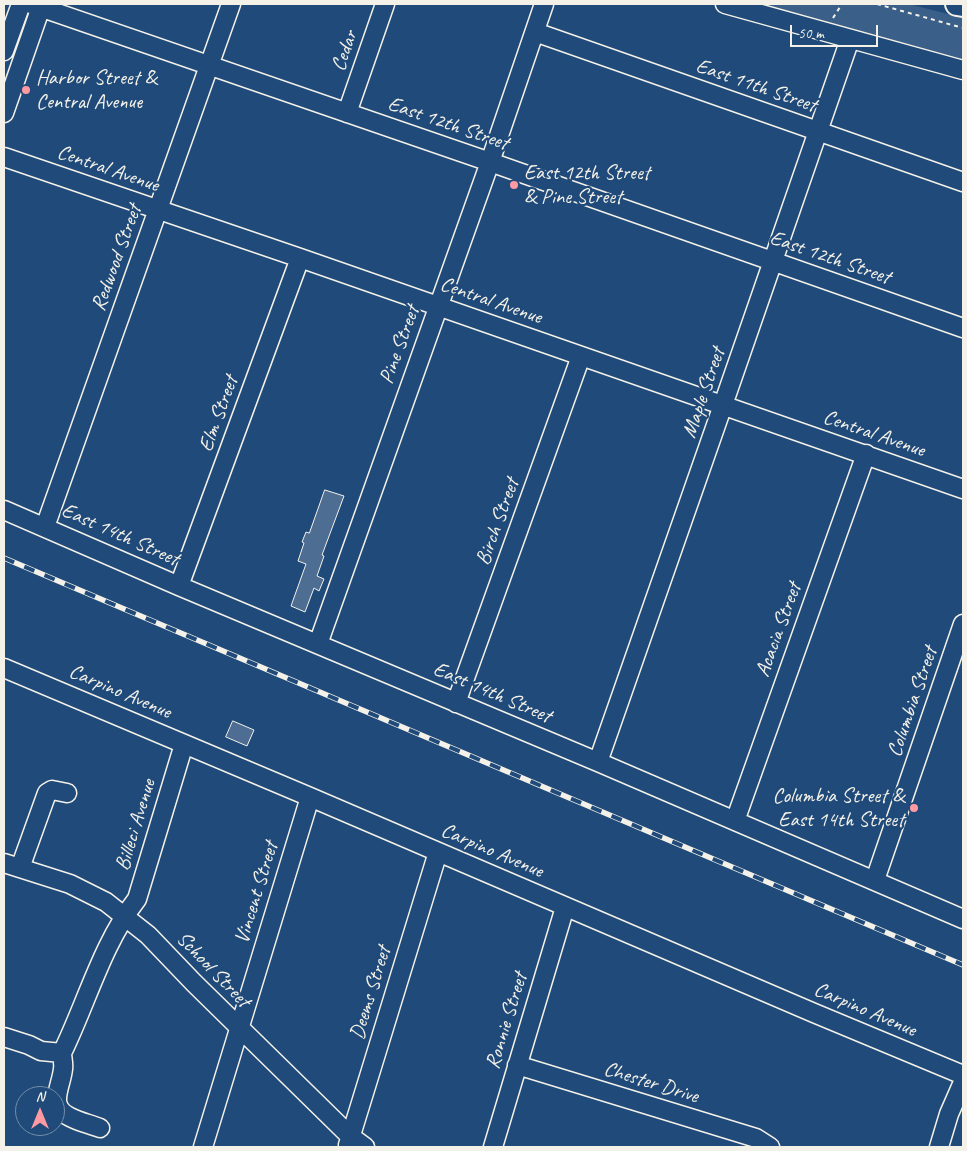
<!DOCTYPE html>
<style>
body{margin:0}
#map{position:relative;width:967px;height:1151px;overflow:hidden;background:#1f4a7a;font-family:Caveat,sans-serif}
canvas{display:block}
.frame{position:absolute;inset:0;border:5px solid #f4f1e8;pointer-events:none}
.north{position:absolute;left:15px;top:1086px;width:50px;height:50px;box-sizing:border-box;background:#1f4a7a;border:1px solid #748da6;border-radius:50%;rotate:0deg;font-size:14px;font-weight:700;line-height:20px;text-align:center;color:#f4f1e8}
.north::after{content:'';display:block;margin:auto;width:18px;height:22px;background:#ff9aa2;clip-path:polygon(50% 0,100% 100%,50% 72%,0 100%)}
.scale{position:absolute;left:790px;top:25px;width:88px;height:22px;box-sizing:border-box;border:2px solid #f4f1e8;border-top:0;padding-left:6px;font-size:15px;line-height:18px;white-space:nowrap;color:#f4f1e8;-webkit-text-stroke:4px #1f4a7a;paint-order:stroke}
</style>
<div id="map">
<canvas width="967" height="1151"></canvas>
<div class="frame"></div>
<div class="north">N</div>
<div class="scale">50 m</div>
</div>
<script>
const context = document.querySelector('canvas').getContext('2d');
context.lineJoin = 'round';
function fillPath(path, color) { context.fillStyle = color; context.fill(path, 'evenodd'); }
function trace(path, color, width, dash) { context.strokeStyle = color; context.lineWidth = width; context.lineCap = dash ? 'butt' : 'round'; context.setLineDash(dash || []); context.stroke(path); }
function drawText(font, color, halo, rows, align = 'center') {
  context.font = font + ' Caveat,sans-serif'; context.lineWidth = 4.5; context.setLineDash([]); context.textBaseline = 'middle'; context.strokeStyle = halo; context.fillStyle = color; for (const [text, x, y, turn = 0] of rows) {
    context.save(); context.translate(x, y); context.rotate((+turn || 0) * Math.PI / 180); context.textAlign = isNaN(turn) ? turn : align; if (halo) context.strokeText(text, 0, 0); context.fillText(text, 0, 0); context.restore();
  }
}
const green = new Path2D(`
 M761,4h148l54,14v42z`);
const building = new Path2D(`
 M325,490l19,6 -22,59 2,1 -7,20 7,3 -5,12 -5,-3 -9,24 -14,-6 15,-42 -8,-3 6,-18 -2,-1 4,-10 3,1z
 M233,721l21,9 -7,16 -21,-9z`);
const path = new Path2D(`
 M877,4l86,24
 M833,18l9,-14`);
const minor = new Path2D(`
 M31,4l459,158 473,166
 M725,4l238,66
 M535,32l428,150
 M4,51l17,-47
 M4,113l38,-109
 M347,113l38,-109
 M4,157l296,101 663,231
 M4,510l175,76 419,176 365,157
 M45,527l186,-523
 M179,586l121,-328
 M318,644l172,-482 54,-158
 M4,668l306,129 504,216 149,62
 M456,703l125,-347
 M598,762l125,-357 127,-366
 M735,821l131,-367
 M4,863l66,21 36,18 42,33 46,48 156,153 15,11
 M20,868l27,-75 5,-3 15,3
 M875,880l88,-256
 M4,1037l25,8 12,6 21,2c25,-51 40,-109 75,-154l47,-155
 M62,1053c0,5 2,11 1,16 -2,19 -16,37 7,48 9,5 20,7 30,11
 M517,1065l239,73 14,9
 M348,1145l90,-293
 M203,1147l107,-350
 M493,1147l72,-240
 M939,1147l10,-33 14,-32`);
const major = new Path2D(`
 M957,4l6,1`);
const rail = new Path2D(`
 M4,558l959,407`);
const markers = [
 [26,90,5,"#ff9aa2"],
 [514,185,5,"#ff9aa2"],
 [914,808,5,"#ff9aa2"]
];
const streetNames = [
 ["Cedar",345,51,-71],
 ["East 11th Street",756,86,19],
 ["East 12th Street",448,124,19],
 ["Central Avenue",108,169,19],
 ["Redwood Street",117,258,-70],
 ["East 12th Street",830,258,19],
 ["Central Avenue",491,301,19],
 ["Pine Street",400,345,-70],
 ["Maple Street",704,393,-71],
 ["Elm Street",219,414,-70],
 ["Central Avenue",874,434,19],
 ["Birch Street",498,522,-70],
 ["East 14th Street",120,535,24],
 ["Acacia Street",779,630,-70],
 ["Carpino Avenue",120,692,23],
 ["East 14th Street",492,693,23],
 ["Columbia Street",913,702,-71],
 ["Billeci Avenue",136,825,-73],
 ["Carpino Avenue",492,851,23],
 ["Vincent Street",257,893,-73],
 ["School Street",213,970,46],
 ["Deems Street",371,993,-73],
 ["Carpino Avenue",865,1010,23],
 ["Ronnie Street",507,1021,-73],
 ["Chester Drive",651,1083,17]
];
const poiNames = [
 ["Harbor Street &",36,78],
 ["Central Avenue",36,102],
 ["East 12th Street",524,173],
 ["& Pine Street",524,197],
 ["Columbia Street &",904,796,"right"],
 ["East 14th Street",904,820,"right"]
];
fillPath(green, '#3a5f88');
fillPath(building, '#4d6e92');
trace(building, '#f4f1e8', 1);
trace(minor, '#f4f1e8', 21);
trace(major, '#f4f1e8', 26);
trace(path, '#f4f1e8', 2, [4, 4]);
trace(minor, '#1f4a7a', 18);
trace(major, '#1f4a7a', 22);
trace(rail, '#f4f1e8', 5.5);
trace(rail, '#1f4a7a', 4, [11]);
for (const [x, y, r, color] of markers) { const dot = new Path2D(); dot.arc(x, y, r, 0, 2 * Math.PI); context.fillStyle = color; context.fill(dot); trace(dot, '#1f4a7a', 2); }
drawText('21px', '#f4f1e8', '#1f4a7a', streetNames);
drawText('21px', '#f4f1e8', '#1f4a7a', poiNames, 'left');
</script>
